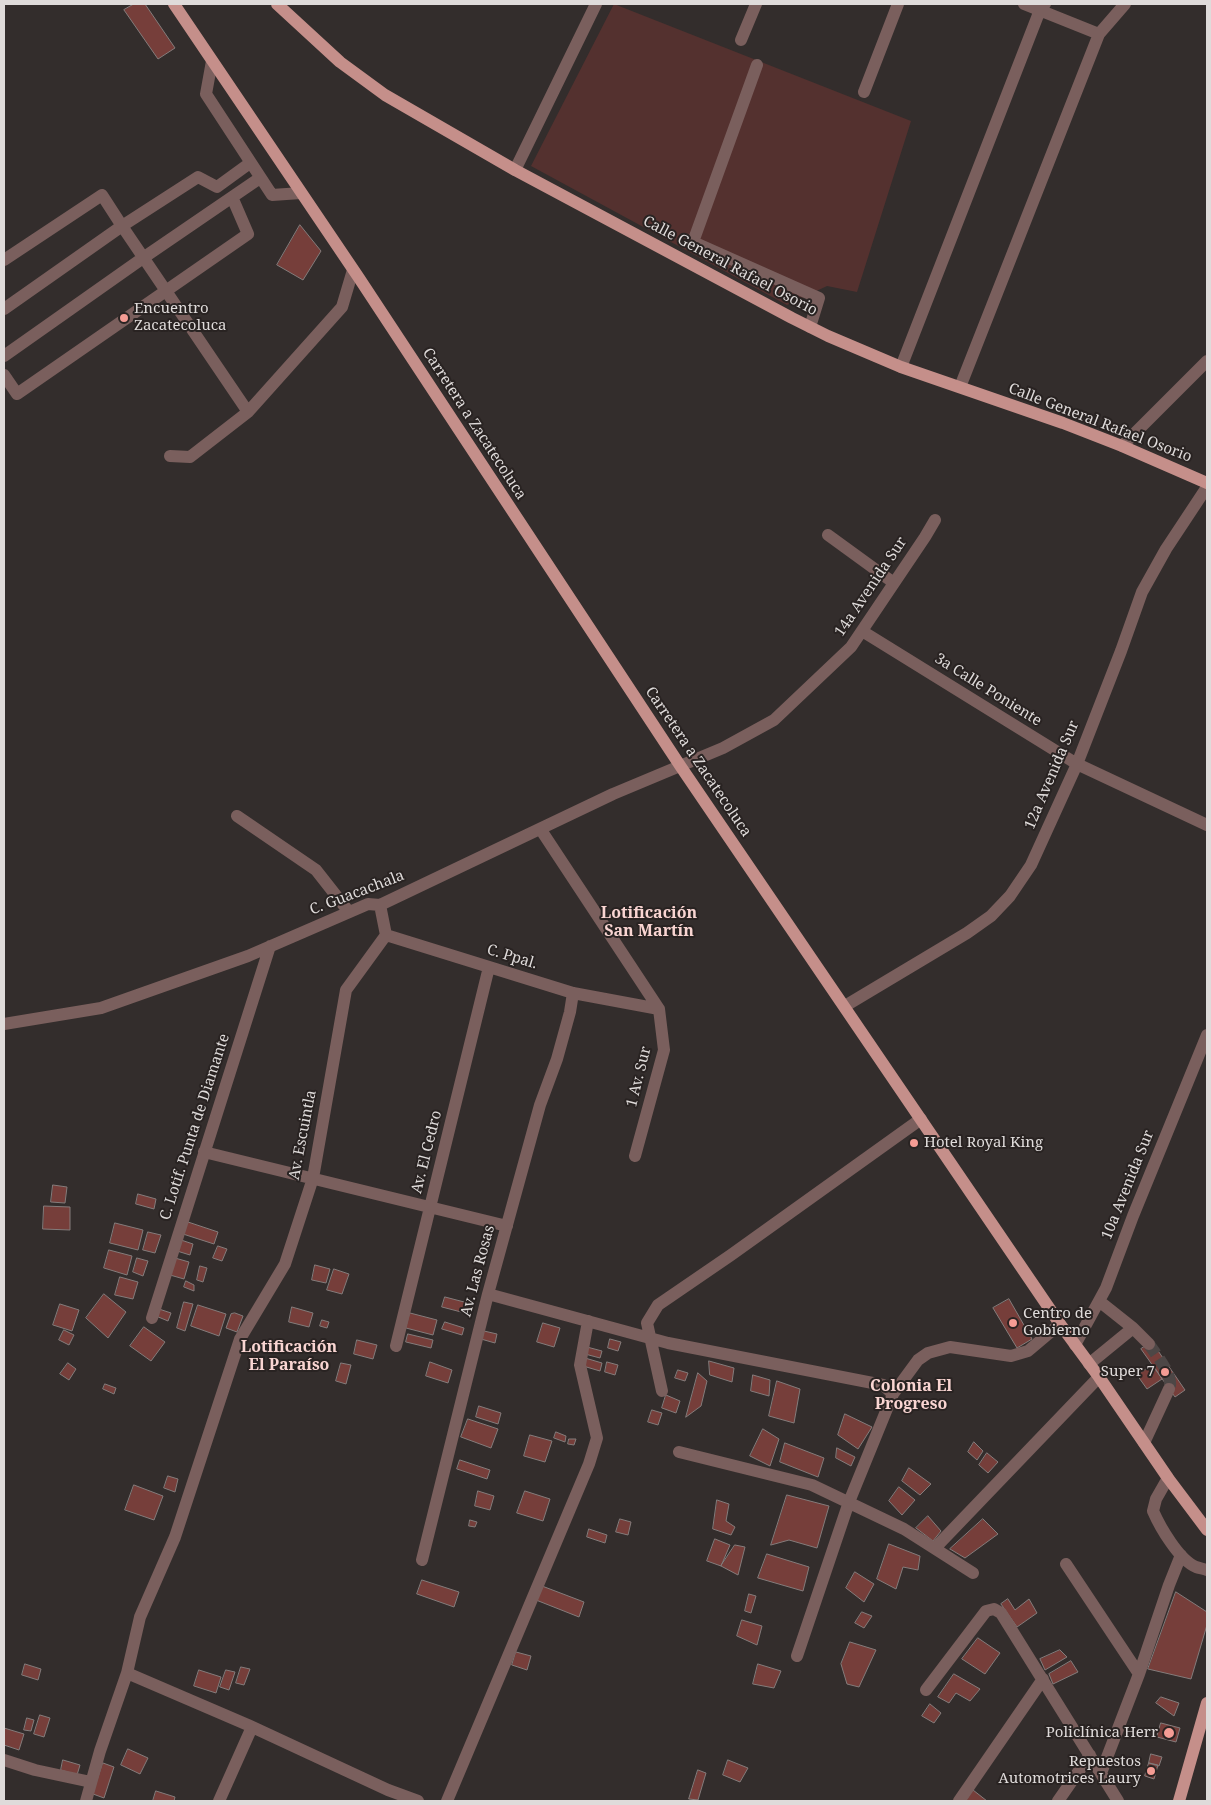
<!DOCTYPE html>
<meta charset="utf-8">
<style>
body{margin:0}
#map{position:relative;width:1211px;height:1805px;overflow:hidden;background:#332d2c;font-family:"Noto Serif",serif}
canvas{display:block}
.frame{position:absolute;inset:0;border:5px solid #dfdbda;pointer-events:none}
</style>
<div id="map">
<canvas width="1211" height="1805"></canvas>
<div class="frame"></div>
</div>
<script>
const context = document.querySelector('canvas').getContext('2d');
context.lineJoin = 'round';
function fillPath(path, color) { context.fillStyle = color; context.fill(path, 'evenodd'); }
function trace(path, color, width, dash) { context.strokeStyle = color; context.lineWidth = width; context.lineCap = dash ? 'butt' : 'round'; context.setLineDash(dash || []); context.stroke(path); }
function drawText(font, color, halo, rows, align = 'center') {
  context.font = font + ' "Noto Serif",serif'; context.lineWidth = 4; context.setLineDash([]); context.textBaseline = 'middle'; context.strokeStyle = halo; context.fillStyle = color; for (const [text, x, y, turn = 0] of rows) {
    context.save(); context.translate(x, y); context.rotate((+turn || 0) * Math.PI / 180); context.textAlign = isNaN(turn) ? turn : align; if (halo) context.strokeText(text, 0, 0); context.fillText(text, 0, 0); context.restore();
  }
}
const green = new Path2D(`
 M614,4l297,117 -54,171 -30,-6 -40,19 -256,-139z`);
const building = new Path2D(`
 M134,4h11l30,44 -17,11 -34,-49z
 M300,225l21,26 -18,29 -26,-15z
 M53,1185l14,2 -2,16 -14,-1z
 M138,1194l18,5 -2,10 -18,-5z
 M44,1206l26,1v23l-27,-1z
 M188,1222l30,10 -4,12 -31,-10z
 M115,1223l28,7 -5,20 -28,-7z
 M148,1232l13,3 -6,18 -12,-3z
 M181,1240l12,4 -3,11 -13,-4z
 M218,1246l9,3 -5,12 -9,-3z
 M109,1250l23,6 -5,19 -23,-7z
 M137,1258l11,3 -5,15 -10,-4z
 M175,1258l14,4 -5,17 -14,-4z
 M315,1265l15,4 -4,14 -14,-3z
 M200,1266l7,2 -4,14 -6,-2z
 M334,1269l15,5 -7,20 -15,-4z
 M120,1277l18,5 -5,17 -18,-4z
 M186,1281l8,4v6l-10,-4z
 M104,1294l22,18 -18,26 -22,-20z
 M445,1297l23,6 -3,10 -23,-6z
 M1009,1299l23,40 -15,9 -24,-40z
 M184,1302l9,2 -8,27 -8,-3z
 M60,1304l19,6 -7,21 -19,-6z
 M198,1305l28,9 -7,22 -28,-10z
 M292,1307l21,6 -4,14 -20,-5z
 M159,1309l12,4 -3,8 -12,-5z
 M235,1313l8,3 -6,16 -11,-4 5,-14z
 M410,1313l27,7 -4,15 -27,-7z
 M322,1320l7,2 -2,6 -7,-2z
 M445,1322l19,6 -2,7 -20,-6z
 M543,1323l17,5 -6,19 -17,-5z
 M144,1327l21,15 -14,19 -21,-15z
 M64,1330l10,5 -5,10 -10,-5z
 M484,1331l13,3 -2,9 -14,-4z
 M408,1334l25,6 -2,8 -25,-6z
 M610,1339l11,3 -3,9 -10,-3z
 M357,1340l20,5 -4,14 -19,-5z
 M1152,1342l33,48 -10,7 -34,-48z
 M587,1347l15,4 -2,7 -15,-4z
 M585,1358l17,5 -2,8 -17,-5z
 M709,1361l25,7 -2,14 -22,-7z
 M430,1362l22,8 -4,13 -22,-7z
 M607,1362l11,3 -3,10 -10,-3z
 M68,1363l8,6 -7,11 -9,-6z
 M341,1363l10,2 -5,19 -10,-3z
 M1153,1365l9,14 -15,10 -10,-14z
 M678,1370l10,3 -3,8 -10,-3z
 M698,1373l9,8 -6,25 -15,11z
 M753,1375l17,5 -1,16 -18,-5z
 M777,1381l23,8 -6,34 -25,-7z
 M105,1384l11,4 -2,6 -11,-5z
 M666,1395l14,6 -4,12 -14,-5z
 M479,1406l22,7 -3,11 -22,-7z
 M652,1410l10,3 -4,12 -10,-3z
 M845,1414l27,13 -14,22 -20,-14z
 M468,1419l30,10 -7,19 -30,-11z
 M763,1429l16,10 -9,27 -20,-10z
 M556,1432l10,4 -1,6 -11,-4z
 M530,1435l22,6 -7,21 -21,-6z
 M569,1439h7l-2,6 -6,-1z
 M974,1442l9,9 -6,9 -9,-8z
 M785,1443l39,15 -6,19 -38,-15z
 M837,1448l18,9 -4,9 -15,-8z
 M987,1453l11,9 -10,11 -9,-8z
 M460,1460l30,10 -3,9 -30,-10z
 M909,1468l22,16 -11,11 -18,-14z
 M168,1476l10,3 -3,13 -11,-4z
 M134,1485l29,11 -9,24 -29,-10z
 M899,1487l16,13 -13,15 -13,-14z
 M478,1491l16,5 -4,14 -15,-4z
 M525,1491l25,8 -7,22 -26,-8z
 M787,1495l42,11 -12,42 -28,-8 -18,5z
 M717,1500l12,4 -3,17 9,6 -4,8 -18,-6z
 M928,1516l13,15 -8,10 -17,-13z
 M620,1519l11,3 -3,13 -12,-3z
 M983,1519l15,15 -33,24 -15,-9z
 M470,1520l7,2 -2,5 -6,-1z
 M589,1529l18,6 -2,8 -18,-6z
 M715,1539l15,6 -9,21 -14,-5z
 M889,1544l31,12 -2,14 -15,-3 -7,22 -19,-10z
 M735,1545l10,2 -7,28 -17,-9z
 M767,1554l42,13 -6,24 -45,-13z
 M855,1572l19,12 -10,18 -18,-14z
 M422,1580l37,12 -5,15 -37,-13z
 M542,1586l42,16 -5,15 -43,-17z
 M1176,1592l31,20v13l-16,54 -43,-10z
 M749,1594l7,2 -5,17 -6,-2z
 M1008,1599l7,11 14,-11 8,14 -20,14 -16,-23z
 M862,1612l10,4 -8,12 -9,-5z
 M742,1620l20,6 -5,19 -20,-9z
 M978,1638l22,15 -15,21 -23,-15z
 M850,1642l26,8 -17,37 -12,-3 -6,-20z
 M1060,1650l7,7 -22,13 -5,-11z
 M516,1652l15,4 -4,14 -15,-5z
 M1071,1661l7,11 -25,12 -4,-10z
 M25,1664l16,5 -3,11 -16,-5z
 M758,1664l23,7 -7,17 -21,-4z
 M241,1667l9,2 -6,16 -8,-2z
 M199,1670l22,7 -5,16 -22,-7z
 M226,1670l9,2 -6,18 -9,-3z
 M954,1674l26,15 -10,12 -14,-8 -7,10 -11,-6z
 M1161,1697l18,6 -5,13 -18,-13z
 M930,1704l11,9 -7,10 -12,-7z
 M40,1715l10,3 -6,19 -10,-3z
 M27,1718l7,2 -3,11 -7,-1z
 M1161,1723l19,5 -4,14 -19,-5z
 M4,1728l20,6 -5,16 -15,-5z
 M128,1749l20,9 -8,16 -19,-9z
 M1151,1754l11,3 -3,9 -10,-3z
 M63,1760l17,5 -3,10 -16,-5z
 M728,1760l20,8 -8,14 -17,-7z
 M103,1763l11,4 -10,31 -11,-4z
 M1149,1763l9,2 -4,14 -9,-3z
 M698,1770l8,3 -8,27 -9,-1z
 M973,1790l14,11h-21z
 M156,1791l19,6 -1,4h-21z`);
const minorTunnel = new Path2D(`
 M1149,1344c7,11 26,33 20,45`);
const minor = new Path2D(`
 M1024,4l75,30
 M741,40l15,-36
 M212,61l-6,33 66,101 29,-2
 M757,65l-64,177 126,56 -9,29
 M864,92l34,-88
 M515,170l81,-166
 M4,260l98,-65 20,31 76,-49 19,10 33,-24
 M4,309l118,-83 126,186
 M4,356l139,-98 117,-80
 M901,367l139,-357 5,-6
 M4,375l13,19 231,-160 -16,-37
 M960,387l139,-353 26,-30
 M1122,446l85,-85
 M170,456l20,1 58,-45 94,-105 11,-37
 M828,535l66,48
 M862,631l215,133 130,61
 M237,816l79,54 33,42
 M541,830l118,179 5,41 -29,106
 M380,905l6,30 187,58 86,16
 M845,1006l122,-73 24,-17 19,-20 21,-31 46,-101 44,-113 21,-59 24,-43 41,-62
 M4,1024l97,-16 147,-52 120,-52 12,1 233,-111 110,-46 51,-28 77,-73 74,-110 10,-17
 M204,1152l303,74
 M488,1294l180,49 215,42 10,9
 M1099,1301l34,27
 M152,1318l118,-372
 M1075,1345l31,-57 27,-72 74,-181
 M396,1346l93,-379
 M1089,1364l44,-36 16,16
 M662,1391l-15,-68 11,-18 73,-50 190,-136
 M1144,1443l25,-54
 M679,1452l133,33 92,44 69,44
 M1168,1478l-12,21 -3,12c7,16 26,49 43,56 3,1 8,2 11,3
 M935,1548l164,-171
 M422,1560l66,-266 52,-189 17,-46 13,-47 3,-19
 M1066,1564l73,110
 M797,1656l52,-154 44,-108 25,-34 10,-7 22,-6 61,9 17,-5 32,-27
 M127,1673l121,52 140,65 30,11
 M926,1690l60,-79 8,-2 7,4 117,188
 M4,1760l31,10 56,12
 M1101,1773l38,-99 30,-89 12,-30
 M86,1801l14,-50 27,-78 13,-56 35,-80 65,-198 45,-75 28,-86 33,-188 40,-55
 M219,1801l33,-74
 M447,1801l142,-337 8,-26 -17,-73 8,-44
 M959,1801l84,-122
 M1058,1801l32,-46`);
const major = new Path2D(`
 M174,4l185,274 322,489 379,557 39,53 69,101 39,52
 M277,4l63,58 45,33 130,75 277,148 36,18 73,31 162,56 59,23 85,37
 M1179,1801l28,-98`);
const markers = [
 [124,318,5,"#f59c94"],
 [914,1143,5,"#f59c94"],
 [1013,1323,5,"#f59c94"],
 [1165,1372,5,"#f59c94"],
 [1169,1733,6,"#f59c94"],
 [1151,1771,5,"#f59c94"]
];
const streetNames = [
 ["Calle General Rafael Osorio",730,266,28],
 ["Calle General Rafael Osorio",1100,423,21],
 ["Carretera a Zacatecoluca",474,424,57],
 ["14a Avenida Sur",871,587,-56],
 ["3a Calle Poniente",988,690,32],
 ["Carretera a Zacatecoluca",698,762,56],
 ["12a Avenida Sur",1052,775,-67],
 ["C. Guacachala",357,893,-21],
 ["C. Ppal.",512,957,17],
 ["1 Av. Sur",639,1077,-76],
 ["C. Lotif. Punta de Diamante",195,1127,-72],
 ["Av. Escuintla",303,1135,-79],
 ["Av. El Cedro",427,1152,-76],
 ["10a Avenida Sur",1128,1185,-68],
 ["Av. Las Rosas",478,1271,-75]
];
const poiNames = [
 ["Encuentro",134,309],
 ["Zacatecoluca",134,326],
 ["Hotel Royal King",924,1143],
 ["Centro de",1023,1314],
 ["Gobierno",1023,1331],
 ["Super 7",1155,1372,"right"],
 ["Policlínica Herr",1158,1733,"right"],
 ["Repuestos",1141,1762,"right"],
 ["Automotrices Laury",1141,1779,"right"]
];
const neighbourhoodNames = [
 ["Lotificación",649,913],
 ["San Martín",649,931],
 ["Lotificación",289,1347],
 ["El Paraíso",289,1365],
 ["Colonia El",911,1386],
 ["Progreso",911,1404]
];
fillPath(green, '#54312f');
fillPath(building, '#763e3a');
trace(building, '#847c7b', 1);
trace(minorTunnel, '#4d4746', 12, [12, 6]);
trace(minor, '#7a5f5d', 12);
trace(major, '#c58f8a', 12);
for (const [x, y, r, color] of markers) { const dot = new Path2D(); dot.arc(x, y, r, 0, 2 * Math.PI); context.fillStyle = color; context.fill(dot); trace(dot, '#292322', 2); }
drawText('15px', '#dfdbda', '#292322', streetNames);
drawText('15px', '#dfdbda', '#292322', poiNames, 'left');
drawText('bold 16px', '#f9d5d2', '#292322', neighbourhoodNames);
</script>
